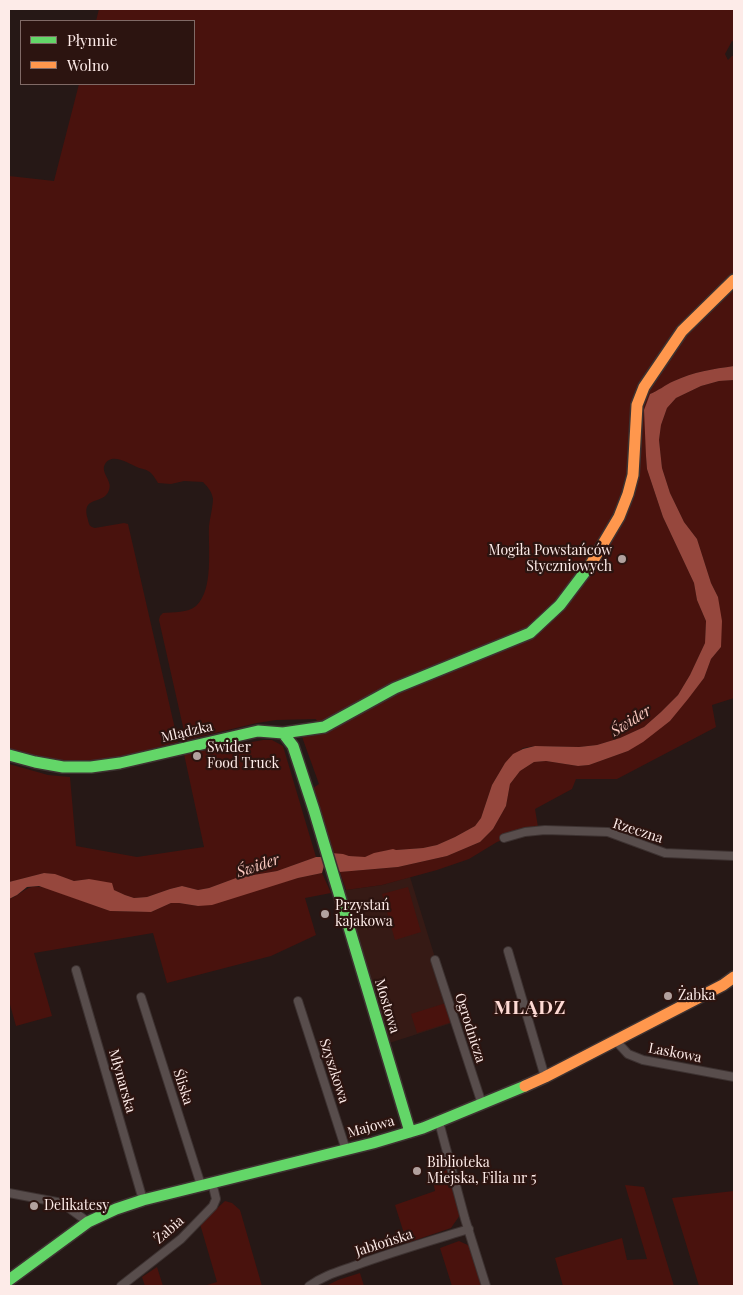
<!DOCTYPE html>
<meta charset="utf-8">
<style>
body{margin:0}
#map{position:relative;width:743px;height:1295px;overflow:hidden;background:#261816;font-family:"Playfair Display",serif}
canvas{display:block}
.frame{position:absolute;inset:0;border:10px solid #fdebe8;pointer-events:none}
.legend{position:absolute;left:20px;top:20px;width:175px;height:65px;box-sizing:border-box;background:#2c1410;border:1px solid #806a66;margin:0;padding:6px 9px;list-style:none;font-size:15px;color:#fdebe8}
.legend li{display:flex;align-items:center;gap:10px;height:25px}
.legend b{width:25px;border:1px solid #806a66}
</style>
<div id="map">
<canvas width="743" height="1295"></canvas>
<div class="frame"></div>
<ul class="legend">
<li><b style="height:6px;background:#63d668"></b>Płynnie</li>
<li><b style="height:6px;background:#ff974d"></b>Wolno</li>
</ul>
</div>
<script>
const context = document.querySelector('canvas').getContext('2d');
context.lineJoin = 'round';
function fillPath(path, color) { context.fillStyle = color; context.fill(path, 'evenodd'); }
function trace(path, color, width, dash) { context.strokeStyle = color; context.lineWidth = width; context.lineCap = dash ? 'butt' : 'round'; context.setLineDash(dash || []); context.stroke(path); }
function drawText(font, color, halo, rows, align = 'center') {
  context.font = font + ' "Playfair Display",serif'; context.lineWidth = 4.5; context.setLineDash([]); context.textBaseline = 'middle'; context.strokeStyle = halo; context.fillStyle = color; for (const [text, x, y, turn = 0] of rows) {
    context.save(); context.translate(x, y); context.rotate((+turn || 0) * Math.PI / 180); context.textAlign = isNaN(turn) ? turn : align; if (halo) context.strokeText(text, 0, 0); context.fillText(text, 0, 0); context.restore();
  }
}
const built = new Path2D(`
 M410,877l45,145 -72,23 -45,-154 44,-6z`);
const green = new Path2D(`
 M99,9h635v33l-2,-1 -7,13 3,6 4,-4h2v218l-8,7 -87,105 -10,88 -14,41 -29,48 -29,39 -29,27 -210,96 -2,-6 -40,1 -19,3 -71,17 -27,-120 1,-4 3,-3c10,-1 25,0 33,-7 18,-16 12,-58 13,-80 1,-8 4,-20 4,-27 -1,-7 -5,-12 -10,-17l-19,-1 -13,3 -13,-1c-2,-3 -4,-7 -7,-10 -4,-4 -10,-4 -14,-6 -8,-3 -25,-15 -32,-3 -5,9 8,17 4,26 -5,16 -29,4 -21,30 1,5 2,7 7,8l29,-5 4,1 50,218c-27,7 -62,18 -90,19 -27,1 -54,-5 -79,-13v-572l45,5 25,-97h115v-63h-98z
 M734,286v80c-21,3 -41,6 -60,15 -8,4 -16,10 -24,13l-4,62 1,13 16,48 31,66 3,17 9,21 -1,22 -15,32 -12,20 -17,17 -17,15 -24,11 -23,7 -18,2 -44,-1 -12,2 -18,15 -13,22 -11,33 -6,8 -20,11 -18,8 -14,3 -27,2c-10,-2 -21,5 -31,7 -11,1 -22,-3 -33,-4l-19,-65 6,-4 -18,-50 96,-43 135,-56 90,-116 19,-112 6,-17 40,-57z
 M734,380v318l-22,7 4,22 -99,52h-41l-4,10 -37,20 3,18 -41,15 -28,17 -32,11 -55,15 -36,5 -6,-18 58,-5 49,-11 33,-14 13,-13 13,-23 4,-22 10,-13 14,-9 12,-1 32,5 11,-1 39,-14 42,-30 34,-43 7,-19 10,-12 -3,-50 -7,-14 -14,-44 -13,-17 -14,-29 -8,-25 -3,-28 2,-15 6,-17 9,-10 25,-12 18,-5z
 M263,740h9l11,6 33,111 -39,14 -41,7 -27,10 -11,2 -16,-4 -12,3 -23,8 -13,1 -9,-3 -36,-16 -15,2 -20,-7 -10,-1 -35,9v-118l39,11 22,2 6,69 61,11 67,-10 -20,-93z
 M322,873l9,20 -26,5 11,37 -45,21 -104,27 -14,-50 -119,20 18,63 -36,10 -7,-25v-102c17,-6 15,-16 38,-11l63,23 41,1 20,-9h8l19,3 100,-28z
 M408,887l13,45 -26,8 -13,-46z
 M446,1003l6,19 -35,11 -6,-19z
 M447,1169l13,46 -9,13 -44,15 -12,-38 40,-14 -2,-10z
 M625,1185l19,2 30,99h-111l-8,-28 67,-20 5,22 20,-1z
 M734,1191v95h-35l-27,-88z
 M225,1201l7,2 8,7 22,76h-55v-1l10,-3 -17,-58z
 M459,1241l13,6 10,39h-30l-12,-38z
 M157,1267l6,19h-18l-3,-9z
 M360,1273l4,13h-38l12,-6z`);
const water = new Path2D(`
 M734,366v14l-15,1 -18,5 -25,12 -9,10 -6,17 -2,15 3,28 8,25 14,29 13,17 14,44 7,14 4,24 -1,26 -10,12 -7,19 -16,21 -18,22 -27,21 -15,9 -39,14 -11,1 -32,-5 -12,1 -14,9 -10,13 -4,22 -13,23 -13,13 -33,14 -49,11 -58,5 -6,-6h-10l-2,7 -24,5 -86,27 -14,1 -19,-3h-8l-20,9 -41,-1 -71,-25 -12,1 -10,8 -8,4v-17l35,-9 11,1 19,7 15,-2 23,4 2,7 11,5 9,3 13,-1 23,-8 12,-3 16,4 11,-2 27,-10 41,-7 39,-14h11l5,-4 11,1 6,2 16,1 9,-4 19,-4 3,1 27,-2 14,-3 18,-8 20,-11 6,-8 11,-33 13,-22 8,-9 10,-5 12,-3 44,1 18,-2 23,-7 24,-11 17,-15 17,-17 12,-20 15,-32 1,-22 -9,-21 -3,-17 -31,-66 -16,-48 -1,-13 -2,-46 6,-16c8,-3 15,-9 24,-13 19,-9 39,-12 60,-15z`);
const street = new Path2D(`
 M504,838l21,-6 20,-2 63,2 57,21 69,3
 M508,951l37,126
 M435,960l47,144
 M76,970l67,230
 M141,997l60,188
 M298,1001l48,149
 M616,1041l12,13 15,6 91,17
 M439,1122l26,97 21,67
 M9,1193l53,10 26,19
 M121,1286l60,-47 32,-33 3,-7 -4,-17
 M309,1286c16,-11 28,-14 45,-20 38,-14 76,-25 115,-37`);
const fast = new Path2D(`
 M283,733l10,13 21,64 96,322
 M9,755l26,7 28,5h28l29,-4 138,-32 25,2 41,-6 71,-39 135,-55 30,-28 31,-41
 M9,1280l79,-58 28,-13 27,-9 230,-57 50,-15 102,-42`);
const slow = new Path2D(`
 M591,564l28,-47 9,-23 5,-19 4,-70 7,-18 38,-56 52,-51
 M525,1086l20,-9 178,-92 11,-8`);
const markers = [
 [622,559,5,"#b2a19e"],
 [197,756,5,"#b2a19e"],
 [325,914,5,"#b2a19e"],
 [668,996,5,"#b2a19e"],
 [417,1171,5,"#b2a19e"],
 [34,1206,5,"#b2a19e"]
];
const poiNames = [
 ["Mogiła Powstańców",612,551,"right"],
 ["Styczniowych",612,567,"right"],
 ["Swider",207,748],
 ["Food Truck",207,764],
 ["Przystań",335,906],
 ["kajakowa",335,922],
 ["Żabka",678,996],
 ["Biblioteka",427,1163],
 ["Miejska, Filia nr 5",427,1179],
 ["Delikatesy",44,1206]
];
const streetNames = [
 ["Mlądzka",187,732,-13],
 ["Rzeczna",638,831,18],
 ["Mostowa",387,1006,73],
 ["Ogrodnicza",470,1028,72],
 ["Laskowa",675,1053,11],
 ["Szyszkowa",334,1071,72],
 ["Młynarska",122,1081,74],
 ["Śliska",183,1087,72],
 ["Majowa",371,1127,-15],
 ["Żabia",169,1230,-41],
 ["Jabłońska",384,1243,-18]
];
const waterNames = [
 ["Świder",631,721,-32],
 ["Świder",258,866,-18]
];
const districtNames = [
 ["MLĄDZ",530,1008]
];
fillPath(built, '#361a15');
fillPath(green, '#49120d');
fillPath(water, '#96473d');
trace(street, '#3d3231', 10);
trace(fast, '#3d3231', 14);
trace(slow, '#3d3231', 14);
trace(street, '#584d4c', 8);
trace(fast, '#63d668', 11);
trace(slow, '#ff974d', 11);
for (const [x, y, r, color] of markers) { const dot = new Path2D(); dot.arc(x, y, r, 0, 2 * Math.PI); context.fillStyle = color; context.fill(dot); trace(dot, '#2c1410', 2); }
drawText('14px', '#fdebe8', '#2c1410', poiNames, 'left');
drawText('14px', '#fdebe8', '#2c1410', streetNames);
drawText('italic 15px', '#fbcac1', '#2c1410', waterNames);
context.letterSpacing = '1px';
drawText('bold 19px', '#fedad4', '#2c1410', districtNames);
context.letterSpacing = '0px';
</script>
